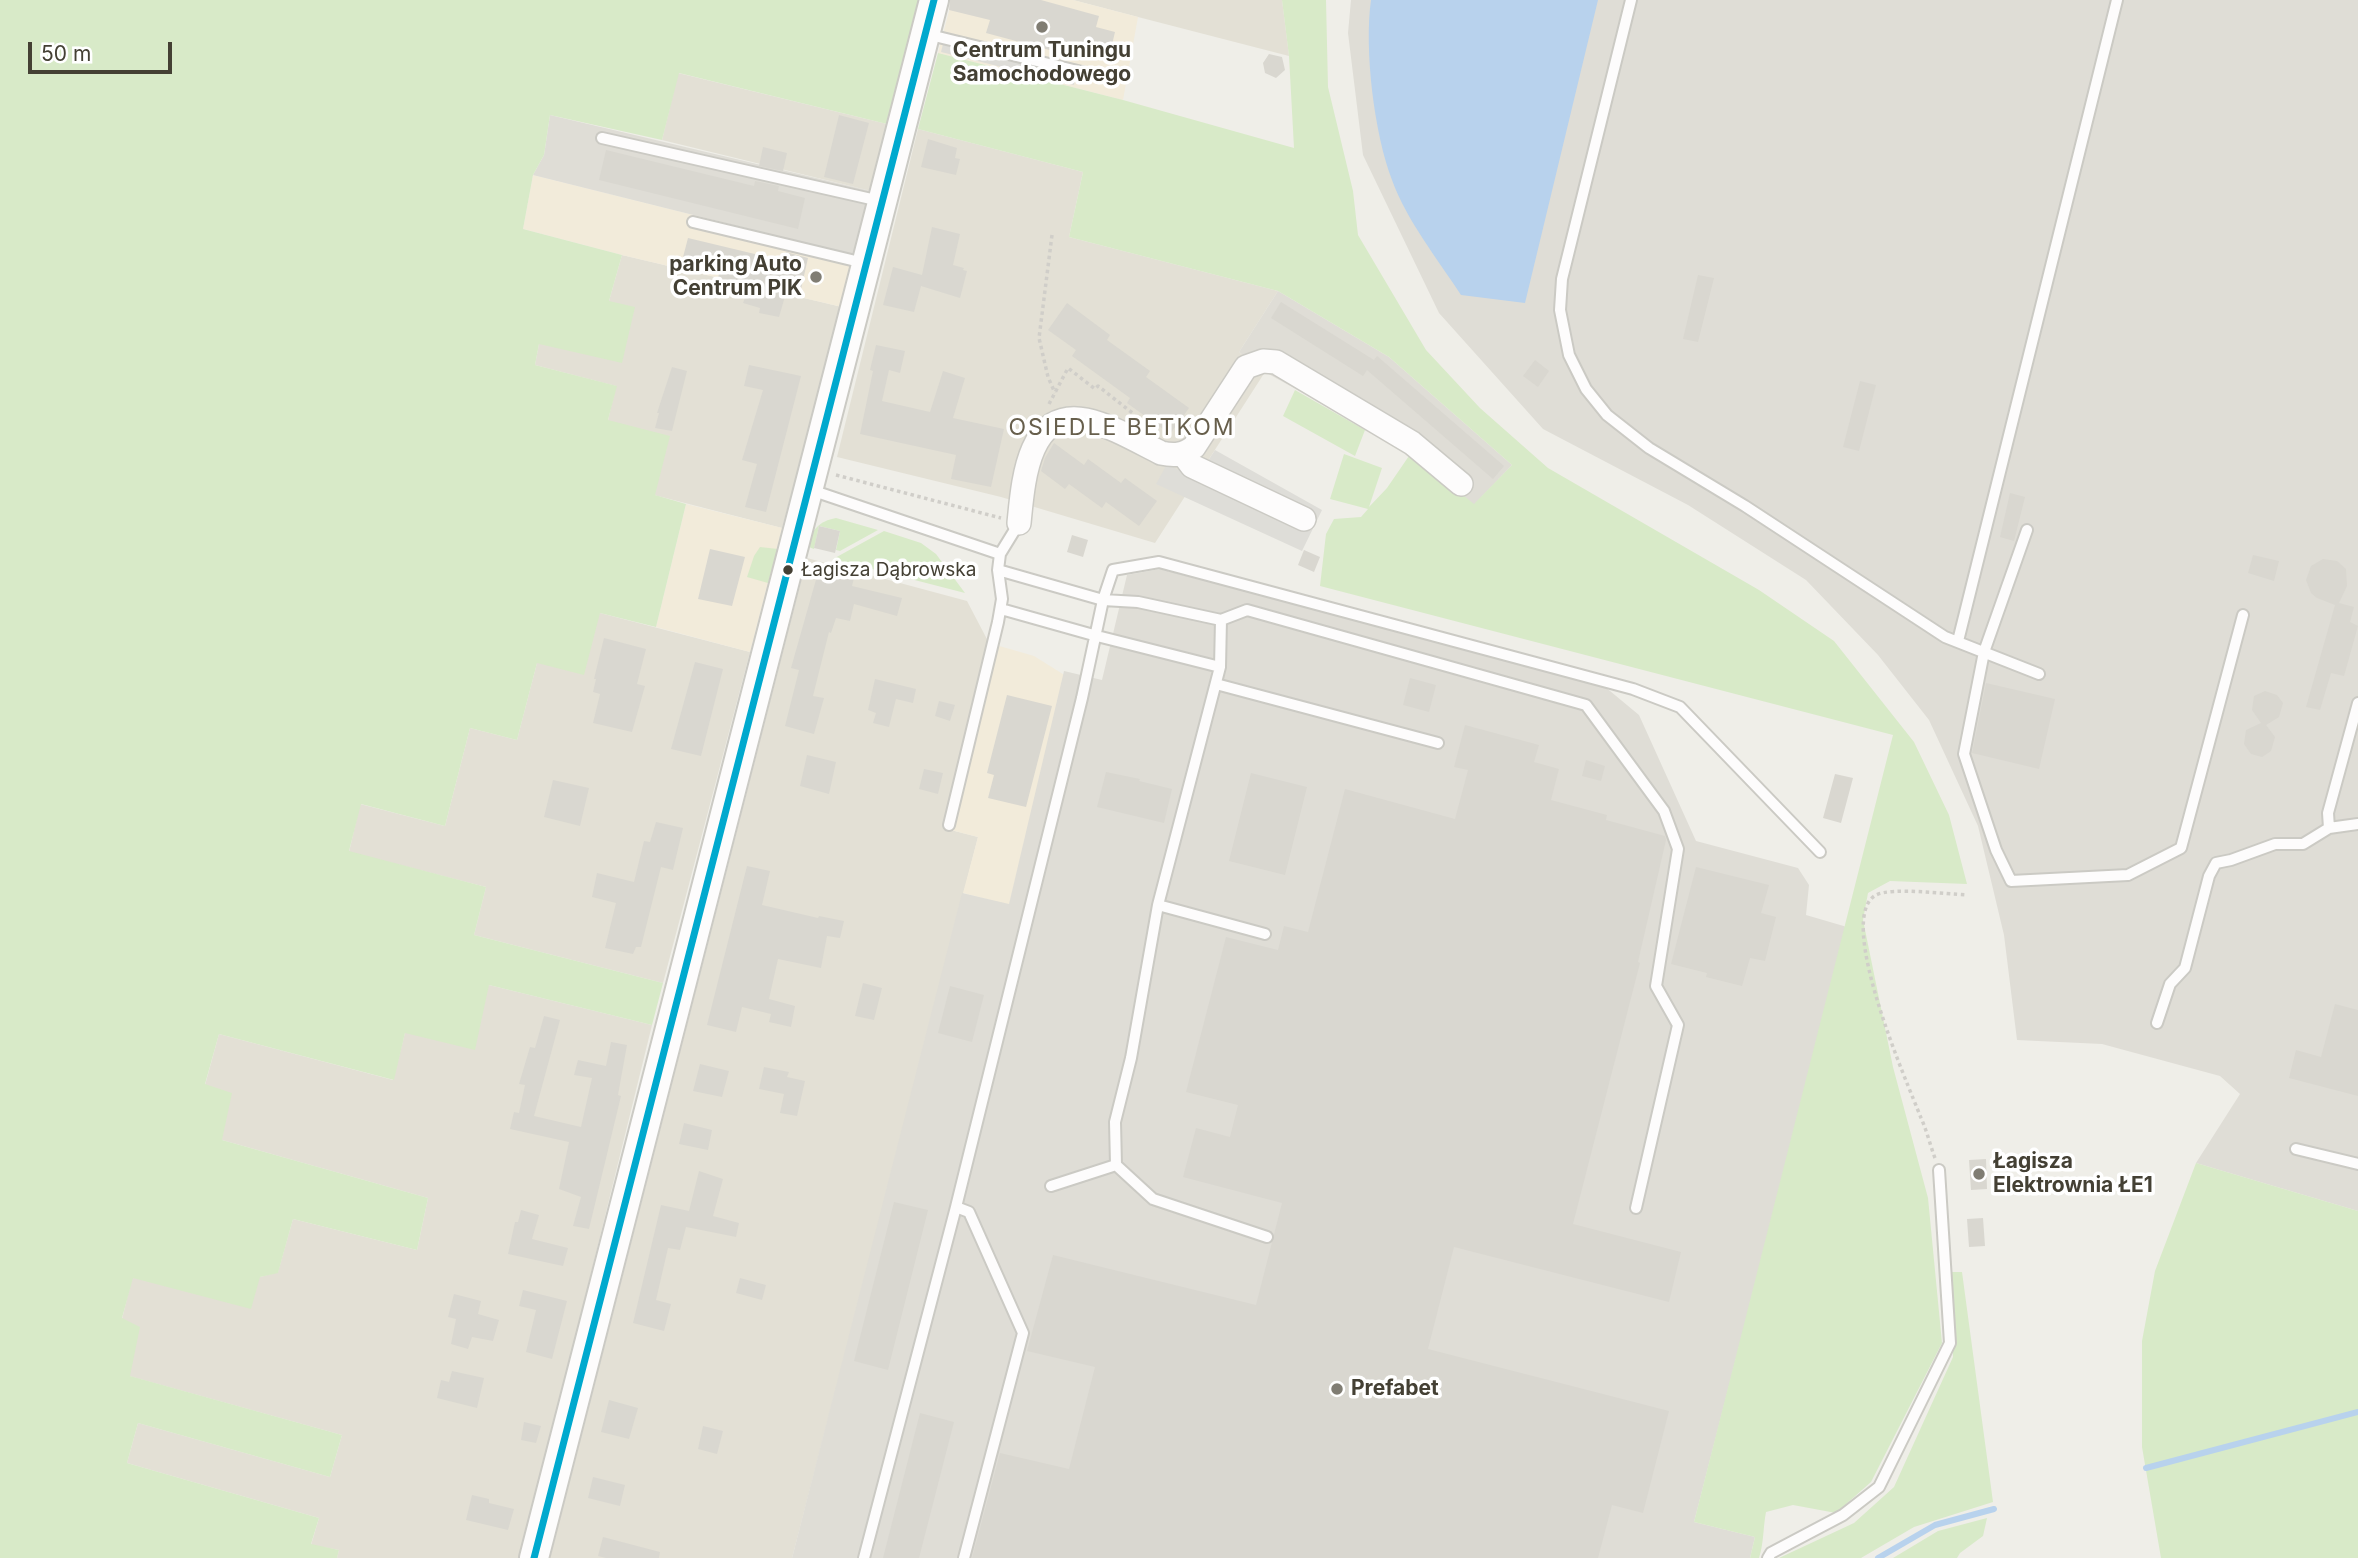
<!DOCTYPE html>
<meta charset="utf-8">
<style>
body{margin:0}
#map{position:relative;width:2358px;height:1558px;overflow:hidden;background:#efeee8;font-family:Inter,sans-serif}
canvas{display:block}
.scale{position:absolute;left:28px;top:42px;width:144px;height:32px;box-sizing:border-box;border:4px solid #444034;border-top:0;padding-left:9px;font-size:21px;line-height:24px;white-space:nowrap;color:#444034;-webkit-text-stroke:5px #fff;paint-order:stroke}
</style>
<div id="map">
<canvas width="2358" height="1558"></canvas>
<div class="scale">50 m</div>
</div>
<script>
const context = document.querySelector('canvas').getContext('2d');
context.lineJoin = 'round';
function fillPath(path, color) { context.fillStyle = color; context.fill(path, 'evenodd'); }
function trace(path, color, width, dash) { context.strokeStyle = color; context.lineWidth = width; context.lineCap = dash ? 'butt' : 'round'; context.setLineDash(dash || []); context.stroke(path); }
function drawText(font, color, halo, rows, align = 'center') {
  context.font = font + ' Inter,sans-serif'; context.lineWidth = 7; context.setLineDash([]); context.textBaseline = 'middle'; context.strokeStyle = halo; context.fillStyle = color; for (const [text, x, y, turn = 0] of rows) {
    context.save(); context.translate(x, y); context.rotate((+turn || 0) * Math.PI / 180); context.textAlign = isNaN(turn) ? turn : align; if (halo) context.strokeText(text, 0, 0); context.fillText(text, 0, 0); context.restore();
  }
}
const residential = new Path2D(`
 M1073,0h209l7,56 -151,-39z
 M678,73l209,51 -16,67 -209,-51z
 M918,129l165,43 -14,65 209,54 -39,61 26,20 -110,171 -154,-46 -164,-40z
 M622,255l220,52 -60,221 -128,-33 -46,-75 8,-34 -81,-21 4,-21 70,-43z
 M807,558l160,43 22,42 -46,185 35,9 -81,317 -105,404h-242z
 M600,613l150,39 -87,331 -189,-48 12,-48 -137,-35 11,-48 85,22 25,-98 47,12 20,-77z
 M489,985l163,40 -131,533h-184l2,-8 -28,-5 8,-27 -192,-55 11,-40 192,54 12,-42 -213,-59 -7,-57 10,-41 128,-1 18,-5 15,-53 124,31 11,-52 -206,-58 -17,-55 14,-51 174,46 12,-47z`);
const commercial = new Path2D(`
 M952,0h121l65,17 -15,83 -185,-47z
 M533,175l321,80 -12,52 -220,-52 -99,-26z
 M686,504l96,24 -32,124 -94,-25z
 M989,643l45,13 32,20 -57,229 -46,-12 15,-56 -35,-9z`);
const industrial = new Path2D(`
 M1351,0h1007v1211l-162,-48 44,-69 -20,-18 -118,-32 -85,-4 -13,-105 -26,-109 -49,-106 -51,-65 -72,-75 -118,-75 -145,-76 -104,-116 -76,-158 -15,-122z
 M550,115l321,76 -17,64 -321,-80 11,-20z
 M1278,291l111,66 123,108 -38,40 -63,-52 -146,-81 -26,-20z
 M1160,569l444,117 35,29 57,126 102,27 11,17 -3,30 41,12 -153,595 61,15 -5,21h-958l170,-665 47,11 55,-233 38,9 25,-105z`);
const green = new Path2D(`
 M0,0h921l-34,124 -208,-51 -17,67 -112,-25 -6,40 -11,20 -10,54 99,26 -13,46 26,6 -13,56 -83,-19 -4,21 82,21 -9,34 62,16 -15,59 31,9 -30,123 -56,-14 -16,62 -47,-12 -20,77 -47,-12 -25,98 -84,-22 -12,47 137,36 -12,48 189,48 -11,42 -163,-40 -14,65 -70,-17 -11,47 -175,-46 -14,50 27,9 -10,47 206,58 -11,52 -124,-31 -15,54 -18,4 -9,32 -118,-31 -11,40 18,9 -10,49 212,59 -12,42 -192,-54 -11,40 192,55 -8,26 28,6 -2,8h-337z
 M1282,0h44l2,87 25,104 5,44 68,115 54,58 68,60 211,122 75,51 80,101 35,73 18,69 -77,-3 -22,12 -5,27 30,147 35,131 14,145 -71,139 -35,31 -43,-8 -27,7c-3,15 -2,31 -7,46h-9l5,-21 -61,-15 199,-787 -573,-149 6,-52 8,-15 27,-2 7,-8 -38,-10 14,-45 38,14 -13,39 18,-19 24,-35 63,51 38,-39 -123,-108 -111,-66 -209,-54 14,-65 -165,-43 20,-76 185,47 171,48 -5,-92z
 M1295,390l70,40 -10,26 -72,-40z
 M836,518l42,12 -38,21 -4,-1 4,-19 -21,-5 -5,23 -8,-3c6,-16 13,-25 30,-28z
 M884,531l37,12 15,11 29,39 -132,-34z
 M760,547l18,2 -10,34 -21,-6 7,-21z
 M2196,1163l162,48v347h-197l-19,-111v-106l13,-70z
 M1951,1272h11l31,230 -79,25 -53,31h-82l75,-35 40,-36 59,-130z
 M1987,1518l-4,18 -23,17 -3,5h-64l45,-27z`);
const parking = new Path2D(`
 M944,40l133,32 -3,13 -133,-33z
 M1215,450l107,60 -20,41 -146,-67 11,-20 29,15z`);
const water = new Path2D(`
 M1371,0h227l-73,303 -64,-8c-24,-37 -54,-74 -69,-115 -18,-47 -28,-131 -21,-180z`);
const stream = new Path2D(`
 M2146,1468l212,-56
 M1878,1558l57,-33 59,-16`);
const building = new Path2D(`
 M950,0h91l58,16 -3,11 19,5 -6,25 -19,-5 -3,8 -101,-27 4,-13 -41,-10z
 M1269,54l13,3 3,13 -9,8 -11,-5 -2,-10z
 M839,115l30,8 -16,61 -29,-7z
 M928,139l29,9 -2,10 5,1 -4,16 -35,-8z
 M763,147l24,6 -4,18 -24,-5z
 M606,150l148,36 1,-5 24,5 -1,5 27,7 -7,31 -199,-49z
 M932,227l28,7 -7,31 11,3 -1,2 4,1 -7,27 -39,-12 -7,26 -31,-7 10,-38 29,8z
 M688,238l96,23 2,-9 22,6 -7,31 -13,-3 -9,31 -20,-4 1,-5 -17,-5 2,-5 -30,-8 5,-20 -38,-9z
 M1698,275l16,3 -16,64 -15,-3z
 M1281,302l93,58 3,-4 127,110 -11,13 -126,-109 -4,6 -92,-58z
 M1067,303l43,32 -3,5 43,31 -4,6 43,31 -19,26 -43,-31 3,-5 -58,-42 4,-6 -28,-20z
 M876,345l29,6 -5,22 -11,-3 -7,31 48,11 13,-41 22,7 -12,40 51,11 -13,58 -40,-8 5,-24 -96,-21 13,-63 -3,-1z
 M1535,360l14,11 -11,16 -15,-11z
 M749,365l52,11 -35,136 -21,-5 12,-43 -15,-4 21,-70 -19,-4z
 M672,367l15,4 -15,60 -17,-3 4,-15h-2z
 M1860,381l16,4 -17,66 -16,-4z
 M1054,443l30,22 4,-6 33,24 4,-5 32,23 -18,25 -33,-24 -4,6 -33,-24 -4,5 -24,-18 4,-13z
 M2010,493l15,4 -11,44 -14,-4z
 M819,526l21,5 -5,22 -21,-5z
 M1072,535l16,5 -5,17 -16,-5z
 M710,549l35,8 -13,49 -34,-7z
 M1304,550l16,7 -6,15 -16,-7z
 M2253,555l26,6 -5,20 -26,-8z
 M2323,559l14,2 9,8 1,17 -8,17 15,4 -4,15 8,4 -14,50 -13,-3 -11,37 -14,-3 29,-102 -18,-7 -6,-5 -5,-13 5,-14z
 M819,569l35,9 -2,8 50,12 -5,18 -43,-12 -4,17 -14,-3 -5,15 -2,-1 -16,64 11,2 -10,36 -29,-8 14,-56 -8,-2z
 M604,638l42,11 -9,35 8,2 -13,46 -39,-9 7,-29 -7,-2 3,-13h-2z
 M695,662l28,7 -22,87 -30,-7z
 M1410,678l26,7 -7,27 -26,-7z
 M875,679l41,10 -3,14 -17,-4 -7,28 -16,-4 3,-10 -8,-3z
 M1986,683l69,16 -16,70 -67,-16z
 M2265,691l12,4 6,8 -4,14 -13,8 9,12 -4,14 -9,6 -11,-3 -7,-10 2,-14 15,-7 -9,-13 2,-14z
 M1007,695l45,11 -26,101 -38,-9 6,-23 -7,-2z
 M939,701l16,4 -5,16 -15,-5z
 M1465,725l74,20 -5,17 25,7 -8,31 56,15 -1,5 59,16 1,4 -28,122 2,1 -67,261 108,28 -12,50 -215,-55 -26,102 241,62 -26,102 -31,-8 -14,53h-626l28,-105 69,16 26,-102 -68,-16 26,-96 203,50 26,-102 -99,-26 13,-49 34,9 8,-32 -52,-13 40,-155 52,13 6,-24 24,6 37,-143 110,30 13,-49 -14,-3z
 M807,755l29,7 -7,32 -29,-8z
 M1586,760l19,6 -4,15 -19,-5z
 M924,769l19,4 -5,21 -19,-5z
 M1106,772l34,7 -1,2 33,8 -8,34 -67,-16z
 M1251,773l56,14 -22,88 -56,-14z
 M1835,774l18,4 -12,45 -18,-5z
 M553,780l36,8 -9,38 -36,-9z
 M656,822l27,6 -10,42 -12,-3 -20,80h-5l-3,7 -28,-6 11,-45 -24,-6 5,-24 37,9 10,-41 6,1z
 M747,866l23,5 -8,34 56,13 1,-2 25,5 -4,17 -13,-2 -6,32 -43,-9 -9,40 26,7 -4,21 -22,-5 2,-8 -29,-7 -6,25 -29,-7z
 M1696,867l73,18 -8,28 15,4 -11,44 -15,-3 -8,28 -36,-9 1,-4 -36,-9z
 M863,983l19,5 -8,32 -19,-4z
 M950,986l34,9 -12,47 -34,-9z
 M2335,1004l23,6v86l-69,-18 7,-28 25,7z
 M544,1016l16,4 -26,96 47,11 11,-49 -18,-3 4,-15 28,6 5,-24 16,3 -9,50 3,1 -32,133 -16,-3 8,-29 -22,-8 10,-47 -59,-13 4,-17 5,1 6,-28 -6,-1 11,-37 5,1z
 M700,1064l29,7 -7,26 -29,-6z
 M764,1067l25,5 -2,5 18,4 -8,35 -17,-3 4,-19 -25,-5z
 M684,1123l28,7 -4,20 -29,-6z
 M1986,1159l1,30 -16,1 -2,-30z
 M699,1171l24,8 -10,37 26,7 -3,14 -50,-10 -6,23 -12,-2 -12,52 15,4 -7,27 -31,-8 28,-118 28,6z
 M894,1202l34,8 -40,160 -34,-9z
 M521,1210l18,5 -7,24 36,9 -5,18 -55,-12 7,-32h3z
 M1983,1218l2,28 -16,1 -2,-28z
 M740,1278l26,7 -4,15 -26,-7z
 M523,1290l44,11 -15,58 -26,-7 10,-42 -17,-4z
 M454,1294l27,7 -3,13 21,6 -6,21 -21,-4 -4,12 -17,-5 5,-25 -8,-2z
 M452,1371l32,7 -7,30 -40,-10 4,-18 8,2z
 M609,1400l29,8 -9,31 -28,-7z
 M920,1413l34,9 -35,136h-36z
 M524,1422l17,4 -5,17 -15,-3z
 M703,1426l20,5 -6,23 -19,-5z
 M593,1477l32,8 -5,21 -32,-8z
 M472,1495l17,4v4l25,6 -6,21 -42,-10z
 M603,1537l57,15 -1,6h-53l-8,-2z`);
const path = new Path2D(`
 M1052,235l-13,103 9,39 7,16
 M1049,404l19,-36 27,21 3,-3 37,29
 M836,475l165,43
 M1935,1158c-5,-13 -8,-27 -14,-40 -13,-34 -87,-200 -45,-223 16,-8 70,-1 91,0`);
const service = new Path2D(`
 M1631,0l-69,279 -2,31 9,45 17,34 21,26 42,33 96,58 200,131 94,37
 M926,34l160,39
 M602,138l278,63
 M693,222l171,41
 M811,490l189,64 19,-31
 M2027,530l-43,122 -20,102 32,96 15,31 117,-6 53,-27 62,-233
 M998,570l105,30 35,2 83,18
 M1001,609l96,27 123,31
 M1958,641l159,-641
 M1216,684l222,59
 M949,825l49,-203 4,-23 -4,-29 2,-16
 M2329,828l-1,-15 30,-110
 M1158,905l107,29
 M2157,1023l13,-39 15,-16 24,-92 7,-13 15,-3 44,-16h28l26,-16 29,-4
 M2296,1149l62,15
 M1116,1165l37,34 114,38
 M1051,1186l65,-21 -1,-43 16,-64 27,-153 62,-238 1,-47 26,-10 339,95 78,106 14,38 -22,137 22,39 -42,183
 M864,1558l92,-351
 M964,1558l59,-225 -54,-121 -13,-5 126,-509 21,-98 10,-30 46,-8 474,127 47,18 140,145
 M1768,1558l3,-5 72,-38 36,-28 71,-144 -11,-173`);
const minor = new Path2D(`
 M1183,454l9,12 112,53
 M1019,523c4,-39 8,-115 67,-103 24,5 53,22 75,33 14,3 22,2 33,-6l52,-80 17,-6 13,1 136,81 49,41`);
const tertiary = new Path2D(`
 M534,1558l400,-1558`);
const bus1 = new Path2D(`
 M534,1558l400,-1558`);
const markers = [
 [1042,27,7,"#807d73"],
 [816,277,7,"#807d73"],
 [788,570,6,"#444034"],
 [1979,1174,7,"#807d73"],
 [1337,1389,7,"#807d73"]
];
const busNames = [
 ["Łagisza Dąbrowska",801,570]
];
const poiNames = [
 ["Centrum Tuningu",1042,51,"center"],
 ["Samochodowego",1042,75,"center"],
 ["parking Auto",802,265,"right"],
 ["Centrum PIK",802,289,"right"],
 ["Łagisza",1993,1162],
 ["Elektrownia ŁE1",1993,1186],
 ["Prefabet",1351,1389]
];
const neighbourhoodNames = [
 ["OSIEDLE BETKOM",1122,428]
];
fillPath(residential, '#e3e0d5');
fillPath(commercial, '#f2ebda');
fillPath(industrial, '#dfddd6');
fillPath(green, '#d8eac8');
fillPath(parking, '#deddd8');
fillPath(water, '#b8d2ed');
trace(stream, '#b8d2ed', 6);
fillPath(building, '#d9d7d0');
trace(service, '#cbcac4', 14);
trace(minor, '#cbcac4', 26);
trace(tertiary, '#cbcac4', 32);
trace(path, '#d0cec9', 3.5, [3.5, 3.5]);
trace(service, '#fdfcfc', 10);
trace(minor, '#fdfcfc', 23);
trace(tertiary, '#fdfcfc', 28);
trace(bus1, '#00a9ce', 7);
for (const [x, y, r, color] of markers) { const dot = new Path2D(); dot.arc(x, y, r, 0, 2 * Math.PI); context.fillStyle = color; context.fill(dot); trace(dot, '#fff', 2.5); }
drawText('19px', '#444034', '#fff', busNames, 'left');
drawText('bold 21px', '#444034', '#fff', poiNames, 'left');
context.letterSpacing = '2px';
drawText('23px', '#675f4c', '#fff', neighbourhoodNames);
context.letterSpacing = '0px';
</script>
